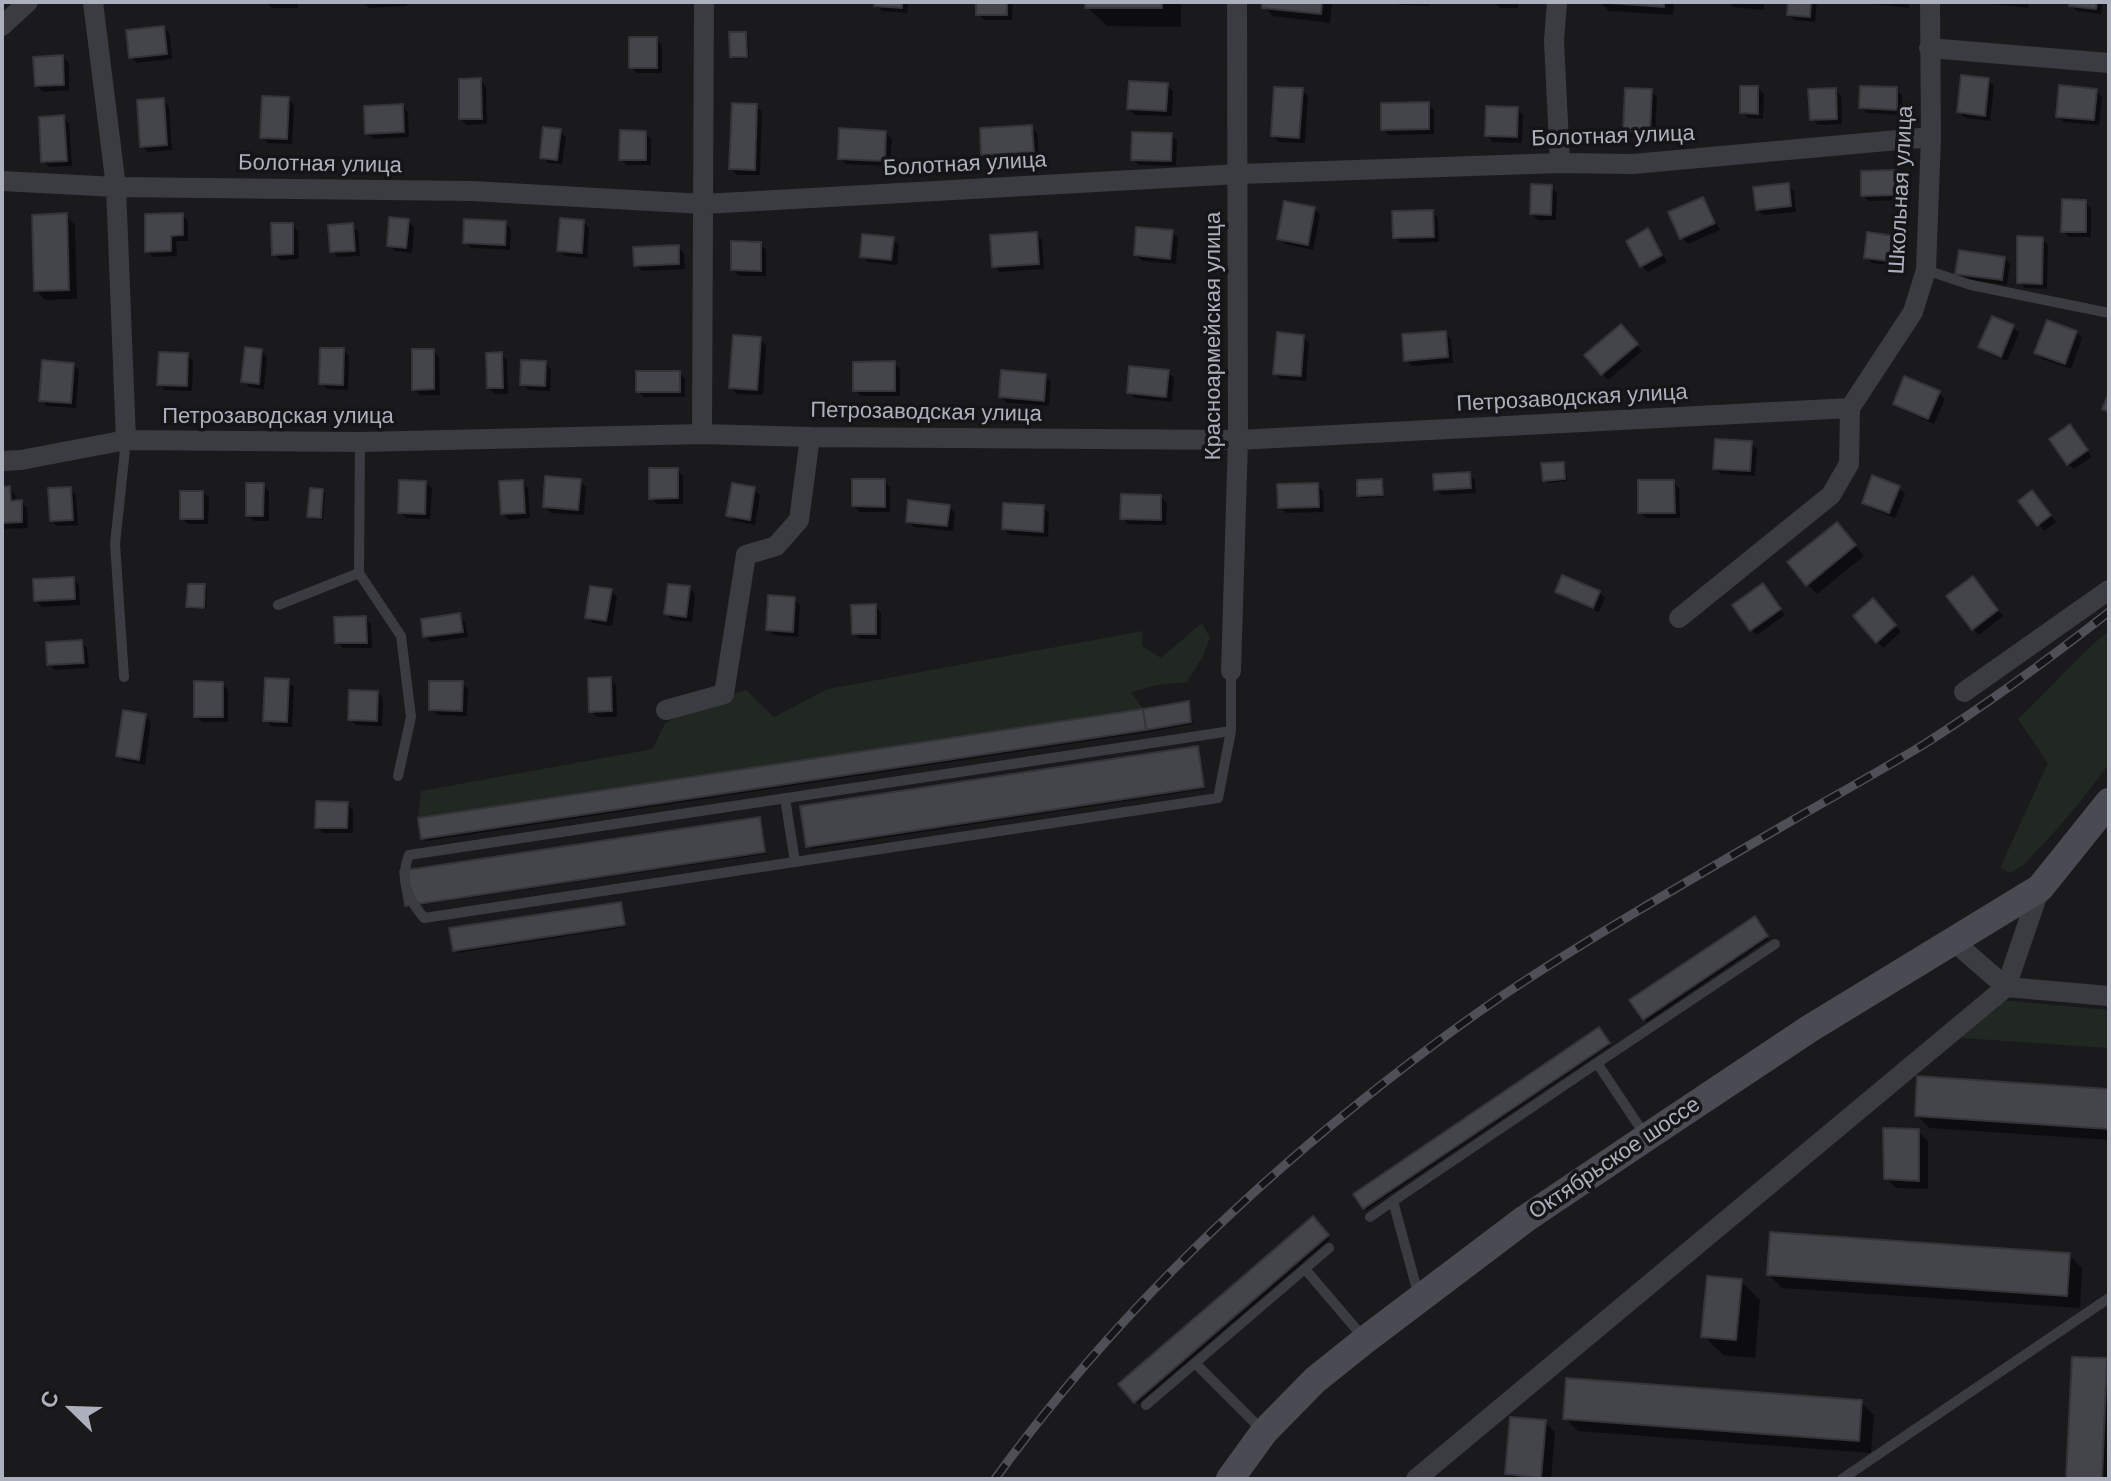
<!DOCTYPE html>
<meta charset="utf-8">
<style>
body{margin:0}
#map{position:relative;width:2111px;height:1481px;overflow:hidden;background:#1a1a1d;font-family:"DM Sans",sans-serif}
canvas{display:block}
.frame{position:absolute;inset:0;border:4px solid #acb0bc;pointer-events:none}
.north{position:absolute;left:32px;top:1369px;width:80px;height:80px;-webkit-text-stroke:6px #151518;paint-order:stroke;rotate:293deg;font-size:22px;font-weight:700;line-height:32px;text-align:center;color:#acb0bc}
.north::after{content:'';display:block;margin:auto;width:28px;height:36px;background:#acb0bc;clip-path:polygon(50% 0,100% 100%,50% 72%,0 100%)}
</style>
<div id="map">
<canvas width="2111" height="1481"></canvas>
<div class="frame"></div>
<div class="north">С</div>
</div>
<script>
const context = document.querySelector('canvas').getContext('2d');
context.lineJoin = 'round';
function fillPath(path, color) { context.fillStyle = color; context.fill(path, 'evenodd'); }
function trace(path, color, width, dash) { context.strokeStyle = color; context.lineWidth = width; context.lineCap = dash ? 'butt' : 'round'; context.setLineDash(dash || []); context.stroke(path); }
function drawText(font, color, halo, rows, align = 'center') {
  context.font = font + ' "DM Sans",sans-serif'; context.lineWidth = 7; context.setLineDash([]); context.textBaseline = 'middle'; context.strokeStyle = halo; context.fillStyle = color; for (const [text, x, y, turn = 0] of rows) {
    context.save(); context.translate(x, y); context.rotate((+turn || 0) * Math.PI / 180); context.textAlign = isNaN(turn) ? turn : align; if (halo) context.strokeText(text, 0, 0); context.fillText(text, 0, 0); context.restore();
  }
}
const green = new Path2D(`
 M1202,623l8,15 -7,18 -16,26 -30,3 -26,7 12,17 -725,109 3,-27 232,-42 12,-26 36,-18 45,-15 28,27 54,-28 315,-58 -1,15 19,12z
 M2109,631v133l-29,38 -32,37 -25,26 -13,8 -10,-5 48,-105 -30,-44c31,-28 58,-62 91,-88z
 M2000,1000l109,10v38l-162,-11z`);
const shadow = new Path2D(`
 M266,2h32v6h-26z
 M363,2h44v4l-38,2z
 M877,2h31l-1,11 -25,-2 -5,-6z
 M978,2h35l-1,18h-28l-6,-6z
 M1087,2h94v25l-74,-1 -20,-19z
 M1264,2h68l-2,21 -57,-7 -9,-9z
 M1396,2h33v4l-30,-1z
 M1494,2h24v6h-18z
 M1600,2h74l-1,13 -64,-4z
 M1728,2h36v8l-31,-3z
 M1790,2h27l-2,20 -20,-2 -6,-6z
 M1853,2h56v6z
 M1986,2h43l-1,6 -39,-4z
 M2071,2h31l-1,12 -24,-3 -6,-6z
 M164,28l6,6 2,25 -35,4 -6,-6z
 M746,34l2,2 1,22 -14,1 -3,-3z
 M656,39l6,6v28h-25l-6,-6z
 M63,57l6,6v27l-26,2 -6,-6z
 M480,80l6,6 1,38 -20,1 -6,-6z
 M1988,80l6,6 -4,35 -25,-3 -6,-6z
 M1167,85l6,6 -1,25 -37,-1 -6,-6z
 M1758,88l6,6 -1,25 -15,-1 -6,-6z
 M1896,89l6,6v20l-35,-2 -6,-6z
 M1302,90l6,6 -3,47 -26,-1 -6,-6z
 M1835,90l6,6 1,28 -24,1 -6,-6z
 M1651,91l6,6 -2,41 -24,-1 -6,-6z
 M2096,91l6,6 -3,28 -35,-3 -6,-6z
 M288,99l6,6 -2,39 -24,-1 -6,-6z
 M163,100l6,6 3,44 -24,2 -6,-6z
 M1428,104l6,6v24l-45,1 -6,-6z
 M402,106l6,6 1,25 -36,2 -6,-6z
 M756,106l6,6 -2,63h-23l-6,-6z
 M1517,109l6,6 -1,28 -29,-1 -6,-6z
 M63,117l6,6 3,43 -23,1 -6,-6z
 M1031,127l6,6 2,25 -50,2 -6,-6z
 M560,131l6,6 -4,27 -14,-1 -6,-6z
 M645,133l6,6v26h-24l-6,-6z
 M886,133l6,6 -2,27 -44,-2 -6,-6z
 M1171,135l6,6 -1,25 -37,-1 -6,-6z
 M1896,172l6,6 1,22 -34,1 -6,-6z
 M1788,185l6,6 2,21 -32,3 -6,-5z
 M1551,187l6,6 -1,27h-18l-6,-6z
 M1702,199l6,6 12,25 -32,14 -6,-6z
 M2085,202l6,6v29h-22l-6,-6z
 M1314,209l6,6 -7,35 -28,-6 -6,-6z
 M1432,212l6,6 1,24 -38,1 -6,-6z
 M182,215l6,6v20h-12l1,15 -24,1 -6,-6z
 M66,216l9,9 2,74 -32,1 -9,-10z
 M408,221l6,6 -2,26 -17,-2 -6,-6z
 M583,222l6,6 -2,30 -22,-2 -6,-6z
 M505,223l6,6 -1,21 -39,-2 -6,-6z
 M292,225l6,6 1,28 -19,1 -6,-6z
 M352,225l6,6 2,25 -22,1 -6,-6z
 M1647,231l6,6 14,25 -19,10 -6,-6 -14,-25z
 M1172,232l6,6 -2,26 -34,-3 -6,-6z
 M1036,234l6,6 2,29 -44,3 -6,-6z
 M893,239l6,6 -2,20 -29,-3 -6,-6z
 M1901,239l6,6 -3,22 -32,-4 -6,-6z
 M2042,239l6,6 -1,44 -22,-1 -6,-6z
 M760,244l6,6v26h-27l-6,-6z
 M678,247l6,6 1,16 -43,2 -6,-6z
 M2004,258l6,6 -3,21 -44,-6 -6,-6z
 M2013,327l6,6 -12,28 -20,-8 -6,-6z
 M2076,332l6,6 -11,31 -29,-10 -6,-6z
 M1445,333l6,6 2,24 -41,3 -6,-6z
 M1626,333l16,18 -34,29 -21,-24z
 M1303,337l6,6 -3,38 -25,-2 -6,-6z
 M760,339l6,6 -3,50 -26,-1 -6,-6z
 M343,350l6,6 -1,34 -21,-1 -6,-6z
 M261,351l6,6 -3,32 -15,-2 -5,-6z
 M433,351l6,6 1,38h-20l-6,-6z
 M501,354l6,6 1,34h-13l-6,-6z
 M187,355l6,6 -1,30 -27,-1 -6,-6z
 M545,363l6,6 -1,22 -22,-1 -6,-6z
 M894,363l6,6v27h-39l-6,-6z
 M73,364l6,6 -3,38 -29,-2 -6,-6z
 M1168,372l6,6 -2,24 -37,-4 -6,-6z
 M679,373l6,6v18h-41l-6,-6z
 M1045,376l6,6 -2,24 -42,-3 -6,-6z
 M1906,378l33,15 6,6 -11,25 -33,-15 -6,-6z
 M2075,433l17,24 -18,12 -6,-5z
 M1751,443l6,6 -2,27 -34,-2 -6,-6z
 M1563,464l3,2 1,15 -20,2 -3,-3z
 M677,470l6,6v28h-26l-6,-6z
 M1469,474l6,6 1,13 -34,2 -6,-6z
 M580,481l6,6 -2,28 -33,-2 -6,-6z
 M884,481l6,6v25h-30l-6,-6z
 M1381,481l3,3v13l-22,1 -3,-3z
 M522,482l6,6 2,30 -21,2 -6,-6z
 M1673,482l6,6 1,30h-34l-6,-6z
 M426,483l6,6 -2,30 -24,-1 -6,-6z
 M263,485l6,6v30h-15l-6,-6z
 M1317,485l6,6 1,21 -38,1 -6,-6z
 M9,488l6,6 1,9 5,-1 6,6 1,20 -26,1v-40z
 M1899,488l6,6 -10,24 -25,-10 -6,-6z
 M70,489l6,6 2,30 -21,1 -6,-6z
 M754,489l6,6 -5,30 -21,-4 -6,-6z
 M322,491l3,2 -2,27 -11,-1 -2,-3z
 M203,493l6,5 -1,26h-20l-6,-6z
 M1161,497l6,6 -1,22 -38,-1 -6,-6z
 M2037,499l19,23 -12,9 -24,-30z
 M949,507l6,6 -2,18 -39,-4 -6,-6z
 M1043,507l6,6 -1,24 -38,-2 -6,-6z
 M1846,534l18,22 -47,38 -10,-10z
 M73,579l6,6 1,20 -38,2 -6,-6z
 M1979,584l24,32 -24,19 -6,-6z
 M1763,585l22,30 -28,20 -6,-6z
 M205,586l2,3 -1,20h-15l-3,-3z
 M689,588l6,6 -3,28 -20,-2 -6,-6z
 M611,591l6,6 -5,29 -19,-3 -6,-6z
 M1558,591l41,1 6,6 -6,14 -35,-15z
 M794,599l6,6 -2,32 -24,-2 -6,-6z
 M875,606l6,6v27h-21l-6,-6z
 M1879,607l22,25 -18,16 -28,-32z
 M459,616l6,6 3,15 -37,5 -6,-6z
 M365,618l6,6 1,24h-29l-6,-6z
 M81,642l6,6 2,20 -34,2 -6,-6z
 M610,679l6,6 1,32h-20l-6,-6z
 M288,681l6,6 -2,40 -21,-1 -6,-6z
 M462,683l6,6 -1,27 -30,-1 -6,-6z
 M222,684l6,6v32h-26l-6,-6z
 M377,692l6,6 -1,28 -26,-1 -6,-6z
 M1188,703l2,2 3,19 -44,8 -723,109 -3,-3z
 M145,716l6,6 -6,43 -21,-4 -5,-5z
 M1197,748l3,3 5,38 -394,60 -3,-3z
 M347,804l6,6v23h-30l-6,-6z
 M759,819l3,2 4,33 -357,53 -2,-2z
 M621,904l2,3 3,20 -169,26 -2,-3z
 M1757,921l12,18 -122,83 -2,-3 -13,-18z
 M1601,1032l9,14 -243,164 -2,-2z
 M2109,1091v49l-180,-12 -12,-13z
 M1918,1131l10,10v48l-32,-1 -10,-10z
 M1313,1219l17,20 -192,165 -18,-20z
 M2069,1255l13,13 -2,40 -298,-20 -13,-13z
 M1741,1281l19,19 -5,58 -32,-3 -19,-19z
 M2107,1360l2,3v116h-40z
 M1861,1402l13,13 -3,38 -293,-22 -13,-13z
 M1545,1422l10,10 -4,47h-39l-5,-5z`);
const building = new Path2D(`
 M875,2h27v6l-28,-2z
 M976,2h31v13h-31z
 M1085,2h77v6h-77z
 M1262,2h60l-1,12 -59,-6z
 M1598,2h66v5z
 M1788,2h23l-1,15 -23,-2z
 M2069,2h28l-1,7 -27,-3z
 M164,26l3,28 -38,4 -3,-28z
 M729,32h17l1,25h-17z
 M629,37h28v31h-28z
 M63,55l1,30 -29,1 -2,-29z
 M1961,75l28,3 -4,38 -28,-4z
 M481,78l1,41h-23v-40z
 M1129,81l39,2 -2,28 -39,-2z
 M2059,85l38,4 -3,31 -38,-3z
 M1740,86h18v28l-18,-1z
 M1860,86l37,1v23l-38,-2z
 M1274,87l29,1 -4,50 -28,-2z
 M1625,88l27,1 -2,44 -27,-1z
 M1836,88l1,31 -27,1 -2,-31z
 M262,96l27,1 -2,42 -27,-1z
 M164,98l3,47 -27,2 -3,-47z
 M1429,102v27l-48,1v-27z
 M732,103l25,1 -2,66 -26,-1z
 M403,104l1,28 -39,2 -1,-28z
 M1486,106l32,1 -1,30 -32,-1z
 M64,115l3,46 -26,1 -2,-45z
 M1032,125l2,27 -53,3 -1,-27z
 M543,127l18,2 -4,31 -17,-2z
 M839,128l47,3 -1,30 -47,-2z
 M620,130l26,1v29h-27z
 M1132,132l40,1 -1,28 -40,-1z
 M1897,170l1,25 -37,1v-25z
 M1789,183l2,23 -35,4 -3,-23z
 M1531,184l21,1 -1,30 -21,-1z
 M1703,197l12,26 -35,16 -12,-27z
 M2062,199l24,1v32h-25z
 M1284,201l31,6 -7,38 -31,-6z
 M1433,210l1,27 -41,1 -1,-27z
 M67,213l2,77 -35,1 -2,-76z
 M183,213v22l-12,1v15l-26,1v-38z
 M389,217l20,2 -3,29 -19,-2z
 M560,218l24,2 -2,33 -25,-2z
 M464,219l42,2 -1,24 -42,-2z
 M271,223h22v31l-21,1z
 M353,223l2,28 -25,1 -2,-27z
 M1136,227l37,3 -3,29 -36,-4z
 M1648,228l14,27 -22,12 -14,-26z
 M1037,232l2,32 -47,3 -2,-32z
 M1867,232l35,5 -4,25 -34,-4z
 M862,234l32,3 -3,23 -31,-3z
 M2017,236l26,1 -1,47 -25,-1z
 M731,241l30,1v29l-30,-1z
 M679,245v19l-45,2 -1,-19z
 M1959,250l46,7 -3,23 -47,-6z
 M1992,316l22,9 -13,32 -23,-10z
 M2047,320l30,11 -12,33 -31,-11z
 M1621,324l17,20 -37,31 -17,-20z
 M1446,331l2,26 -44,4 -2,-27z
 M1277,332l27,3 -3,41 -28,-2z
 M733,335l28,2 -4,53 -28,-2z
 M245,347l17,2 -3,35 -18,-2z
 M320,348h24l-1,37 -24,-1z
 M412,349h22v40l-22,1z
 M159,352l29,1 -1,33 -30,-1z
 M502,352l1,36h-16l-1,-35z
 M42,360l32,3 -3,40 -32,-2z
 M521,360l25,1 -1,25 -25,-1z
 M895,361v30h-42v-29z
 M1129,366l40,4 -3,27 -39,-4z
 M1001,370l45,4 -2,27 -45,-4z
 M636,371h44v21h-44z
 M1904,376l36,15 -12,28 -35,-15z
 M2109,393v19l-7,-3z
 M2070,424l18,26 -21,15 -18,-26z
 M1715,439l37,2 -2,30 -37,-2z
 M1564,462l1,17 -22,2 -2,-18z
 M649,468h29v30l-29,1z
 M1470,472l1,16 -37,2 -1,-16z
 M1872,475l28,11 -11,27 -27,-10z
 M545,476l36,3 -3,31 -35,-3z
 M852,479h33v28l-33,-1z
 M1382,479l1,16 -26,1v-16z
 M399,480l27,1 -1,33 -27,-1z
 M523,480l2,33 -24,1 -2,-33z
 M1638,480h36l1,33h-37z
 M246,483h18l-1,33h-17z
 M732,483l23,4 -5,33 -24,-4z
 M1318,483l1,24 -41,1 -1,-24z
 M10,486l1,15 11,-1v22l-20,1v-36z
 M71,487l2,33 -23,1 -2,-33z
 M310,488l13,1 -2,29 -14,-1z
 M2032,490l19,25 -14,11 -19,-25z
 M180,491h23v28h-23z
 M1121,494l40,1v25l-41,-1z
 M908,500l42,5 -3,21 -41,-4z
 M1003,503l41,2 -1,27 -41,-3z
 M1837,522l19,23 -50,41 -19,-24z
 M1562,575l38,16 -7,17 -38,-16z
 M1973,576l25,34 -26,20 -26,-34z
 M74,577l1,22 -41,2 -1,-22z
 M1763,583l18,26 -31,22 -18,-26z
 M188,584h17l-1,24 -18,-1z
 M668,584l22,2 -4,31 -22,-3z
 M590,586l22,3 -6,32 -21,-3z
 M768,595l27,2 -2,35 -27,-2z
 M1873,598l23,27 -20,18 -23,-27z
 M876,604v30h-24l-1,-29z
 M460,613l3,19 -40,5 -2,-18z
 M366,616l1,27h-32l-1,-26z
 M82,640l2,23 -37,2 -1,-23z
 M611,677l1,34 -23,1 -1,-34z
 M265,678l24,1 -2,43 -24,-1z
 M194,681l29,1v35h-29z
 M429,681h34l-1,30 -33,-1z
 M349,690l29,1 -1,30 -29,-1z
 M1189,701l2,21 -45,8 -3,-21z
 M1143,709l3,21 -725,109 -3,-21z
 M123,710l23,4 -7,46 -23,-4z
 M1198,746l6,41 -398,60 -6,-41z
 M316,801l32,1 -1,26h-32z
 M760,817l5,35 -360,54 -5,-35z
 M621,902l4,23 -172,26 -4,-23z
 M1755,916l13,20 -125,84 -14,-20z
 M1599,1027l11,16 -247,166 -10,-15z
 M1917,1076l192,13v40l-194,-13z
 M1883,1128l36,1v52l-35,-2z
 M1313,1216l16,19 -195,168 -16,-19z
 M1770,1232l300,21 -3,43 -300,-21z
 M1707,1276l35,3 -6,61 -35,-3z
 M2072,1357l35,1 -5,121h-36z
 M1566,1378l296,22 -3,41 -296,-22z
 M1510,1417l36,3 -5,58 -36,-4z`);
const service = new Path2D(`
 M1926,270l45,15 138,28
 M360,442l-1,131 42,63 10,81 -13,59
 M278,605l81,-32
 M1231,671v60l-13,67 -794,120c-16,-19 -25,-38 -15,-63l822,-124
 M124,677l-9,-133 11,-104
 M785,798l10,64
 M1597,1063l178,-119
 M1370,1217l23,-16
 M1305,1269l58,68
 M1419,1297l-26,-96 204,-138 48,72
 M1195,1363l134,-115
 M1146,1405l49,-42 68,68
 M1842,1479l267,-181`);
const minor = new Path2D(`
 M93,2l23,185 10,253
 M1557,2l-3,39 6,122
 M2,26l26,-24
 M1929,48l180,15
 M2,181l114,6 356,4 232,13 535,-30 321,-11 73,1 298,-27
 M702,434l2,-432
 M2,461l19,-1 105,-20 234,2 342,-8 108,3 428,3 612,-32
 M1679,618l152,-123 18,-31 1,-56 63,-96 13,-42 5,-133 -1,-135
 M1231,671l7,-231 -1,-438
 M1964,692l145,-102
 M666,710l58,-16 22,-139 30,-9 23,-26 11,-83
 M1952,940l54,47 103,9
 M1416,1479l590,-492 34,-99`);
const secondary = new Path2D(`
 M1230,1479l34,-47 51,-52 50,-40 160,-121 122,-82 162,-108 231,-141 69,-86`);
const rail = new Path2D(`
 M995,1479c97,-134 212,-251 339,-356 61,-50 123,-98 189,-141 88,-57 179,-109 270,-162 43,-25 87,-49 130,-75 64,-41 126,-86 186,-133`);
const streetNames = [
 ["Болотная улица",1613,137,-2],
 ["Болотная улица",320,165,1],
 ["Болотная улица",965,165,-3],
 ["Школьная улица",1902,190,-87],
 ["Красноармейская улица",1214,336,-90],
 ["Петрозаводская улица",1572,399,-3],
 ["Петрозаводская улица",926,413,1],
 ["Петрозаводская улица",278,417],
 ["Октябрьское шоссе",1615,1159,-34]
];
fillPath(green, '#202821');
fillPath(shadow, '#0007');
fillPath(building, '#44454a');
trace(building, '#343439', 2);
trace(service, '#3b3c42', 10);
trace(minor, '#3b3c42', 20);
trace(secondary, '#494a52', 28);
trace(rail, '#4e4f57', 9);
trace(rail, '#151518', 6, [18]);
drawText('22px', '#acb0bc', '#151518', streetNames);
</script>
